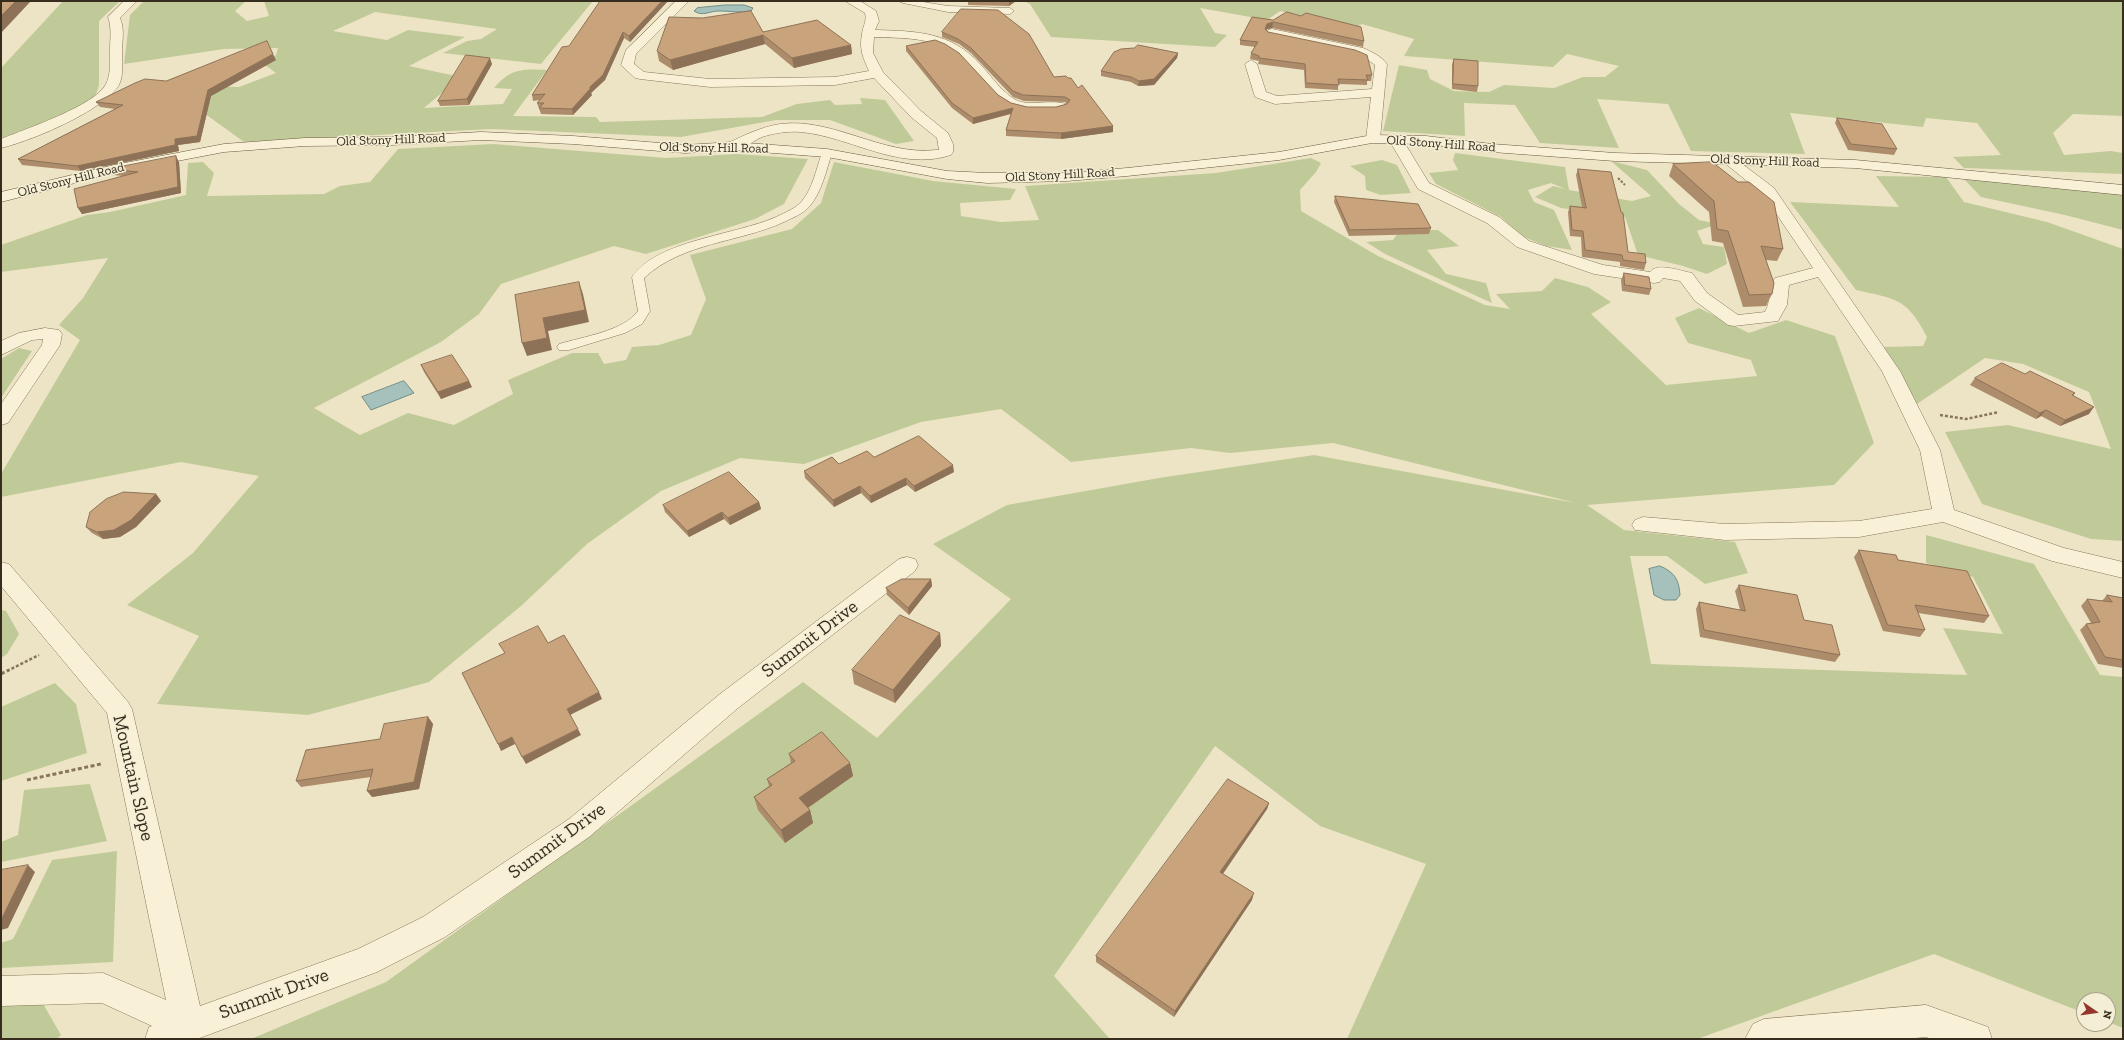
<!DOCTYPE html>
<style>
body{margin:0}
#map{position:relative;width:2124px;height:1040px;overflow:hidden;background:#ede4c5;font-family:"Zilla Slab",serif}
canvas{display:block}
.frame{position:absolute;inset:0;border:2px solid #372d1f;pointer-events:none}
.north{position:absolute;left:2076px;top:992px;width:40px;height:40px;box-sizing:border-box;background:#f4eed4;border:1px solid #a8a18c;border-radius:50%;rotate:103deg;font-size:11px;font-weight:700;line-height:16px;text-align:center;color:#372d1f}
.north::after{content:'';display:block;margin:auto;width:14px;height:18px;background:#94362d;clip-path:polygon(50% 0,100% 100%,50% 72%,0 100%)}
</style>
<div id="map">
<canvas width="2124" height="1040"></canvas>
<div class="frame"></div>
<div class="north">N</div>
</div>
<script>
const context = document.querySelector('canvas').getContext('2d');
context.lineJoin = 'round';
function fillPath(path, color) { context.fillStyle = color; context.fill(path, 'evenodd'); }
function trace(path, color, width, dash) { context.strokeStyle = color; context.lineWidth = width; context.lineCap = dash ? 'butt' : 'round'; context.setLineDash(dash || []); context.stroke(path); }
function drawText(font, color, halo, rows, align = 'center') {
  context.font = font + ' "Zilla Slab",serif'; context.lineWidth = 3; context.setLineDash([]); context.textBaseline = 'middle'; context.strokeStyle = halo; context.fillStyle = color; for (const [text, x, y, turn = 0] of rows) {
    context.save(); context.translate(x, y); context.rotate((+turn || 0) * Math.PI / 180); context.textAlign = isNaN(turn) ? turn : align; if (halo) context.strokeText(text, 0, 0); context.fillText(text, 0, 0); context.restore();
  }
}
const green = new Path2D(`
 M63,1h57l-21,20v64l-4,12 -22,14 -72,30v-73z
 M144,1h102l-11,10 12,10 22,-5 -5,-15h329l-52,63 -98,-11 24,-12 14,-2 16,-10 -122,-17 -42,19 54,9 21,-10 57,7 -56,29 52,11 -37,31 79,-4 9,-15 -18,-1c17,-20 29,-19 53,-18l-34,46 83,1 4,5 162,-5 35,-13 33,-4 5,5 27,-1 -2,-6 25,2 29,41 -18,3 -66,-24h-54l-95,17 -190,-8 -247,13 -65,-47 27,-9 33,1 37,-14 -15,-11 15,-7 2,-7 -54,1 -100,15 6,-49z
 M1023,1h1100v115l-50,-2 -20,19 11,22 47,-4 12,2v21l-159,-6 -11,-11 48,-2 -24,-32 -51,-5 -3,9 -133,-14 15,41 -114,-3 -23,-47 -71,-5 22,49 -79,-5 -25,-38 -51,-2 1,33 -82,-5 16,-66 28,5 3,9 24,12 35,1 15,-7 50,3 29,-11h22l14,-11 -52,-12 -14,13 -149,-11 10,-17 -52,-15 -9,5 -73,-18 -13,9 -67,-12 15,25 12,2 -12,12 -164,-10 -21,-33z
 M494,144l172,14 71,-4 71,5 -24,45 -29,15 -109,35 -32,-8 -113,38 -22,30 -38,28 -127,66 46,27 48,-22 46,12 59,-31 -5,-14 64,-27h26l6,11 22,-4 6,-13 27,-2 32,-10 15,-36 -16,-44 102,-26 29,-26 13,-41 99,19 83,8 -6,11 -50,3 1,13 40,6 38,-2 -14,-34 191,-13 95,-15 10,5 -5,9 -16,18 1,21 77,45 107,49 25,4 -14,-15 46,-3 13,-13 33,9 23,15 -20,12 75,71 91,-9 -6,-16 -63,-17 -13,-25 24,-10 50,25 37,-13 49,16 39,107 -40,42 -247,20 37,25 111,12 13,31 -43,11 -38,-28h-37l21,108 316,11 -24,-47 60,6 -30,-57 -47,-14v-28l108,29 66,111 23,2v351l-15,-6v-22h-24v13l-150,-59 -237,85h-350l79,-175 -106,-38 -105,-80 -161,230 56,63h-859l135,-57 417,-300 74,56 134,-139 -78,-55 74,-39 152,-27 155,-23 262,48 -243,-60 -103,10 -39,-5 -120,14 -70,-53 -80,13 -117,42 -64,-6 -79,33 -74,53 -66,62 -92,76 -121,33 -151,-11 42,-68 -72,-31 66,-52 66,-77 -78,-14 -180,35v-23l79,-134 -21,-15 24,-27 25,-40 -107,14v-27l86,-30 23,-3 76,-17 2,-32 15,-1 11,11 -7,23 117,-2 16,-8 30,-4 28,-33z
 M1455,153l110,14 4,23 63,11 19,-5 -40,-35 36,9 32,34 20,16 19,4 -21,7 6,13 21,3 3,17 -20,10 -24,-8 -45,-11 -13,-38 -64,-9 -26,-11 18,-11 12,3 -14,-6 -23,7 6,12 20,8 18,40 -26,-4 -25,-10 -20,-19 -65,-33 -7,-11 29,-3 -5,-10z
 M1382,160l15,5 14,28 -30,2 -15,-5 -1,-14 -15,-10z
 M1876,176l70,1 18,25 83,20 76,27v292l-32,-2 -109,-35 -37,-72 63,-7 103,24 -22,-57 -66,-28 -38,-6 -68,46 -34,-57 40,-1 4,-9c-20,-39 -31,-38 -71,-47l-66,-88 109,5z
 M1964,179l159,14v37l-58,-15 -84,-18z
 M1400,230h38l21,16 -32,4 19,24 40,9 6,20 -107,-49 -19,-12 27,-2z
 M19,348l13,3 -31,47v-39z
 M1,610l5,1 13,23 -12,20 -6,4z
 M55,683l21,21 11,49 -86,28v-74z
 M90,784l17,57 -106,21v-20l17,-7 6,-45z
 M117,851l-4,111 -112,6v-25l12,-4 39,-79z
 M42,1002l19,33 -4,4h-56v-33z`);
const water = new Path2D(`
 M725,5h19l9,3 -2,3c-12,2 -21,0 -32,0 -10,0 -16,6 -25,0l3,-3z
 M404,381l10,12 -43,17 -9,-13z
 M1660,566c14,6 19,13 20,29l-4,5h-12l-10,-5 -5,-26z`);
const pathFar2 = new Path2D(`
 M1618,178l7,7`);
const pathFar1 = new Path2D(`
 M1940,415l26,4 33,-7
 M7,671l32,-16`);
const path = new Path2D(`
 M1,674l8,-4
 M27,780l74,-16`);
const lane = new Path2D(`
 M899,1h18l31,5 62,2 4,3 -4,3 -62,-2 -45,-9z
 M827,150l5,3c-6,18 -10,38 -22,53 -7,8 -16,11 -26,16 -46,21 -101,20 -140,56l6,33 -8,13 -17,9 -56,17h-10l-2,-3 2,-3c23,-7 65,-13 79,-33l-6,-34c25,-37 104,-42 144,-60 10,-5 19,-8 26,-16 11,-13 14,-32 20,-48z`);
const street = new Path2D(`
 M124,1h13l-17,17c4,9 3,19 2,30 0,11 2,27 -3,37 -16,26 -88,56 -118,63v-9c24,-10 94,-33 105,-55 5,-9 4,-24 4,-34 0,-11 2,-22 -2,-33z
 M676,1h13l-53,53 -2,10 10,8 66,7 125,-2 34,-6c-6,-13 -10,-22 -7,-37 1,-9 5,-12 3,-21l-20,-12h15l16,10 3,10 -4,9c42,1 77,2 106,35 11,12 22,29 37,36 12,5 45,-3 50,5 -4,6 -14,5 -20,5 -64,6 -58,-42 -102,-63 -22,-11 -48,-10 -72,-11l-1,16 10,19 38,39 27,22 5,11v8l-2,3c-52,17 -99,-18 -150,-23 -13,-1 -27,1 -39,5 -11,5 -22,15 -34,12l-2,-3 2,-3c17,-8 33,-16 52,-19 53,-7 102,32 156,26h3l-2,-12 -26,-21 -37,-39 -39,7 -125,2 -70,-8 -5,-1 -14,-13 5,-15z
 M1272,29l91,19c9,4 18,8 24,16l-7,75 -2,3h-10l-2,-3 5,-42 -96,7 -20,-7 -10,-33 6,-4 6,4 9,28 11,4 95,-7 3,-24 -8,-6 -12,-5 -87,-18 -2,-3 2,-3z
 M1396,136l5,1 28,46 70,34 30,24 74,24 47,7c8,-10 30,-1 42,1l15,20 31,22 27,-3c6,-10 3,-24 10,-34l38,-10 -50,-74 -42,-34 2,-3h10l41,31 126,183 40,79 14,60 110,38 59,14v16l-71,-17 -109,-39 -84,15 -134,3 -90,-10 -3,-5 3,-5 8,-3 82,7 134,-3 73,-12 -12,-59 -38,-79 -64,-94 -29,8 -2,20 -9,16 -44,5 -6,-1 -33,-24 -15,-20 -17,-3 -3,4 -6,1 -60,-9 -77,-27 -30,-24 -69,-34 -29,-49 2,-3z
 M45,328l14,2 3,4 -2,11 -52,78 -7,2v-21l41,-59 1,-6 -11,1 -31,15v-14l18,-8z
 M907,557l8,2 3,6 -3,6 -177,137 -149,129 -144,100 -68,35 -180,67h-52l4,-12 3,-1 -50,-23 -101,3v-30l102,-3 63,27 -59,-287 -106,-127v-24l8,2 119,138 4,7 68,297 158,-57 65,-32 146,-98 151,-125 179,-135z
 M1926,1005l62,22 4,12h-61l-5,-2 -22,2h-159l8,-15 11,-5z`);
const secondary = new Path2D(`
 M481,132l92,4 112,9 48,-3 94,7 120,22 40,2h80l60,-5 152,-16 93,-17 54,1 66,8 123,9 240,7 268,25v10l-268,-27 -240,-7 -123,-9 -66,-8 -54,-1 -93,17 -152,16 -60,5 -80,2 -40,-4 -120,-22 -94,-7 -48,3 -112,-9 -92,-4 -90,5 -86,1 -81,6 -110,21 -113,29v-10l113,-27 110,-21 81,-6 86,-1z`);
const wall = new Path2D(`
 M668,1l-38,41 -6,-4 -19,42 -14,13 1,2 -19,20 -32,-1 -4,-11 3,-3 -7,1 -1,-6z
 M968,1h48l-7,5 -41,-1z
 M1252,17l112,24 -1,6 -91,-19 -5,1 -1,1 2,2 104,43 -1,6h-4v4l-29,-1v6l-33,-2 -1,-18 -46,-6 1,-3 -9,-2 1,-6 4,-6 -15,-2v-5z
 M763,32l88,13 1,9 -58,14 -29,-24 -92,26 -14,-9 -2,-10z
 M942,32l112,45 14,1 45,48v6l-52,7 -55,-3v-6l5,-16 -38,10 -21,-16 -46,-57v-5l92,49 13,8 16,4h29l11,-3 -2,-2 -41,-1 -11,-4 -42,-44 -12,-9 -17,-7z
 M1178,53l-1,5 -23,27 -16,1 -7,-4 -30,-6v-5z
 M1454,59l24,27 -1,6 -25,-3v-25z
 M276,60l-65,36 -11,46 -22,3 1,6 -98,20 -59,-6 -4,-6 97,-50 -15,-2 -4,-5 70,-21z
 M492,64l-23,41 -29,1 -2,-5z
 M1837,118l60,31 -3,6 -46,-5 -13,-27z
 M179,162l2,31 -99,21 -4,-6 45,-32 -10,-1 -4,-6z
 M1673,164l110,85 -6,12 -11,-1 6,34 -6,12 -23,1 -20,-64 -11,-2 -3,-29 -40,-36z
 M1578,169l50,83 18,11 -2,7 -24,-4v-4l-38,-5 -1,-20 -11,-1 -2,-24 2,-6 12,1 -6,-32z
 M1335,196l96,32 -2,6 -80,2 -15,-34z
 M1624,273l27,16 -2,6 -27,-4 -1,-11z
 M421,365l51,22 -31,12 -17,-27z
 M2025,374l50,19 -2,3 16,18 -29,12 -19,-10 -5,3 -66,-34 5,-7z
 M874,457l80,15 -39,20 -8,-7 -36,18 -10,-10 -27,14 -29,-29 -1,-7z
 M156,494l5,7 -25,26 -16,10 -17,2 -11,-6 -6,-6z
 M759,502l2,7 -31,16 -6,-6 -35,18 -24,-25 -2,-7z
 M1859,550l39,10 91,56 -5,7 -66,-10 7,17 -5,7 -37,-6 -29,-74z
 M931,579l1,7 -23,29 -22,-20 -1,-7z
 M1739,585l65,35 36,35 -5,7 -135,-25 -4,-28 3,-7 41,8 -5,-19z
 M2107,595l16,3v70l-25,-4 -18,-34 6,-6 5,-1 -10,-17 6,-7 15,2z
 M940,633l1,13 -46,57 -41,-19 -2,-14z
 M428,717l5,7 -14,65 -47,8 -1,-20 -70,10 -5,-6 84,-42z
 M789,754l61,9 3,13 -45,32 2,2 3,13 -28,20 -27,-33 -4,-13 15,-11 -2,-7 24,-16z
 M1269,803l-2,6 -44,65 29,26 -78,117 -78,-55v-6z`);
const shadedWall = new Path2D(`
 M16,1h15l-30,32v-17z
 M662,1h6l-38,41 -1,-6z
 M1009,1h7l-7,5z
 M1273,22l-1,6 -5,1 -2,5v-5l2,-5z
 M623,32l1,6 -19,42 -14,13 1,2 -19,20 -1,-6z
 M763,35l2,9 -92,26 -3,-10z
 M851,45l1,9 -58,14 -2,-10z
 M1178,53l-1,5 -23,27 -16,1 1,-5z
 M273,54l3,6 -65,36 -11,46 -22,3 1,6 -98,20 -4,-5 131,-76z
 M490,58l2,6 -23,41 -2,-6z
 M1013,108v5l-40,11v-6z
 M1113,126v6l-52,7v-6z
 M176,156l3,6 2,31 -99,21 -4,-6z
 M579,282l4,12 6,28 -41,9 4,19 -25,6 -5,-13 21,-25z
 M469,381l3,6 -31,12 -3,-7z
 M2094,407l-5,7 -29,12 5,-6z
 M2046,410l-5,6 -5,3 4,-6z
 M953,465l1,7 -39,20 -1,-6z
 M906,478l1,7 -36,18 -1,-7z
 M860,486l1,7 -27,14 -1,-7z
 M156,494l5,7 -25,26 -16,10 -17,2 -6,-7z
 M759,502l2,7 -31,16 -2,-7z
 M722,512l2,7 -35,18 -2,-6z
 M931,579l1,7 -23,29 -1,-7z
 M940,633l1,13 -46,57 -2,-13z
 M599,692l3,7 -32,16 -3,-6z
 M428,717l5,7 -14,65 -47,8 -5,-6z
 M578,729l3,6 -55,29 -4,-7z
 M512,737l3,7 -14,7 -3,-7z
 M850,763l3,13 -50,35 -4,-13z
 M1269,803l-2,6 -48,70 1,-7z
 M810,810l3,13 -28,20 -4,-13z
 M28,865l7,7 -27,56 -7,2v-10z
 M1254,893l-2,7 -78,117 1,-6z`);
const building = new Path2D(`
 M1,1h15l-15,15z
 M600,1h62l-33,35 -6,-4 -20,43 -13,12v2l-18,20 -33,-1 5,-5h-7l8,-9 -13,1 30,-48 7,-1 29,-42z
 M961,9l37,1 31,24 25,43 12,-1 2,2h3l7,10 4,-3 31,41 -52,7 -55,-3 7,-22 -40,10 -21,-15 -46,-57 29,-6 10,4 14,9 39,42 13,8 16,4h29l11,-3 3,-4 -5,-3 -42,-2 -10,-4 -42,-43 -13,-9 -16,-7z
 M751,11l12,21 54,-12 34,25 -59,13 -29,-23 -93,25 -13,-9 12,-34 33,1z
 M1287,12l14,4 5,-3 55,14 3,14 -91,-19 -6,2 -2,5 3,3 87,18 12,5 5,20h-6l2,5 -30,-1 1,6 -33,-2 -1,-19 -46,-6v-2l-8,-3 7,-11 -18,-2 12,-23 21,3z
 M267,41l6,13 -65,36 -11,46 -22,3v6l-98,21 -59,-7 105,-54 -27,-3 39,-19 10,-4 21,2z
 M1138,45l40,8 -24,26 -15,2 -8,-4 -30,-6 13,-19 7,-3 13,-1z
 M466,55l24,3 -23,41 -29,2z
 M1454,59l24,2v25l-25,-2z
 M1837,118l45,6 15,25 -46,-5z
 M176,156l2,31 -100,21 -4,-19 64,-17 -29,-3z
 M1712,162l26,20h11l25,20 9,47 -22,-3 13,37 -2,11 -23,1 -21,-64 -11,-2 -3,-28 -41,-37z
 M1578,169l33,3 10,40 2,1 5,39 17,2 1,9 -23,-3 -1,-5 -37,-5 -2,-19 -11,-1 -2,-24 16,2z
 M1335,196l83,8 13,24 -81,2z
 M1624,273l25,4 2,12 -26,-4z
 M579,282l6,28 -42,8 4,20 -25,5 -7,-48z
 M452,355l17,26 -31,11 -17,-27z
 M2002,363l23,11 5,-3 45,22 -3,2 22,12 -29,13 -19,-10 -6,3 -65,-35z
 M919,436l34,29 -39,21 -8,-8 -36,18 -10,-10 -27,14 -29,-29 28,-14 7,7 28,-13 7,6z
 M729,472l30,30 -31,16 -6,-6 -35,19 -24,-26z
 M124,492l32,2 -25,26 -17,10 -17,2 -11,-5 4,-15 16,-13z
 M1859,550l37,5 2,5 69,11 22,45 -74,-11 10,25 -37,-5z
 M902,579h29l-23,29 -22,-20z
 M1739,585l58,10 7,25 28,5 8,30 -136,-25 -5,-28 46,9z
 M2107,595l16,3v62l-18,-3 -19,-33 14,-2 -13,-23 25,3z
 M900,615l40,18 -47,57 -41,-20z
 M538,626l10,17 16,-8 35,57 -32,17 11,20 -56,28 -10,-20 -14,7 -36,-71 43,-20 -6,-9z
 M428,717l-14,65 -47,9 6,-22 -77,12 10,-31 74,-11 4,-15z
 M822,732l28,31 -51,35 11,12 -29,20 -27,-33 18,-12 -5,-6 28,-18 -6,-7z
 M1228,779l41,24 -49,69 34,21 -79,118 -79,-55z
 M28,865l-27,55v-50z`);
const farStreetnames = [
 ["Old Stony Hill Road",391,140,-2],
 ["Old Stony Hill Road",1441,144,4],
 ["Old Stony Hill Road",714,148,1],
 ["Old Stony Hill Road",1765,161,2],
 ["Old Stony Hill Road",1060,175,-3],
 ["Old Stony Hill Road",71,180,-14]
];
const nearStreetnames = [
 ["Summit Drive",810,639,-37],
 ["Mountain Slope",133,778,77],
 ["Summit Drive",557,841,-36],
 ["Summit Drive",274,994,-20]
];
fillPath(green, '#c0ca99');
fillPath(water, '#a6c0bb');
trace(water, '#6d8e89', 1);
trace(lane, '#87765b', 1);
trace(street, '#87765b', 1);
trace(secondary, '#69583f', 1);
trace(pathFar2, '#87765b', 2, [2.5, 1.5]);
trace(pathFar1, '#87765b', 2.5, [3, 2]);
trace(path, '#87765b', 3, [4, 2.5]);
fillPath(lane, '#f8f1d8');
fillPath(street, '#f8f1d8');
fillPath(secondary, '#f8f1d8');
fillPath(wall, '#ad8c6b');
fillPath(shadedWall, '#8d7257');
fillPath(building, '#c9a37c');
trace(building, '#8d7257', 1);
drawText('13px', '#372d1f', '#f4eed4', farStreetnames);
drawText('19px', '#372d1f', '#f4eed4', nearStreetnames);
</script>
